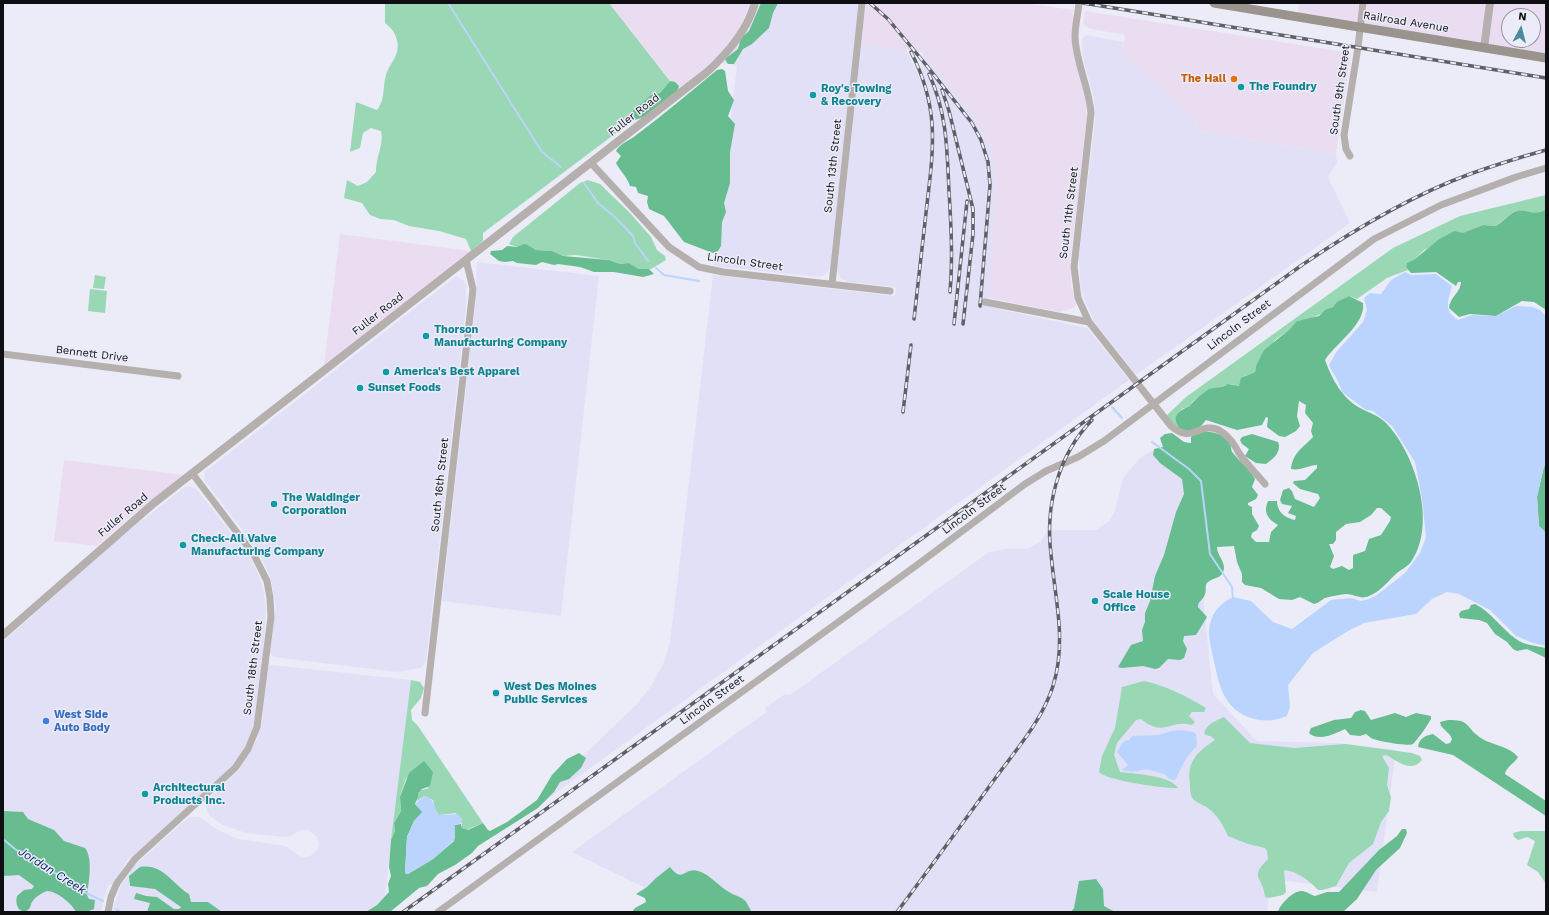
<!DOCTYPE html>
<style>
body{margin:0}
#map{position:relative;width:1549px;height:915px;overflow:hidden;background:#ebecf8;font-family:"Work Sans",sans-serif}
canvas{display:block}
.frame{position:absolute;inset:0;border:4px solid #0f0f13;pointer-events:none}
.north{position:absolute;left:1501px;top:8px;width:40px;height:40px;box-sizing:border-box;background:#ebecf8;border:1px solid #93949c;border-radius:50%;rotate:7deg;font-size:11px;font-weight:700;line-height:16px;text-align:center;color:#0f0f13}
.north::after{content:'';display:block;margin:auto;width:14px;height:18px;background:#498a9c;clip-path:polygon(50% 0,100% 100%,50% 72%,0 100%)}
</style>
<div id="map">
<canvas width="1549" height="915"></canvas>
<div class="frame"></div>
<div class="north">N</div>
</div>
<script>
const context = document.querySelector('canvas').getContext('2d');
context.lineJoin = 'round';
function fillPath(path, color) { context.fillStyle = color; context.fill(path, 'evenodd'); }
function trace(path, color, width, dash) { context.strokeStyle = color; context.lineWidth = width; context.lineCap = dash ? 'butt' : 'round'; context.setLineDash(dash || []); context.stroke(path); }
function drawText(font, color, halo, rows, align = 'center') {
  context.font = font + ' "Work Sans",sans-serif'; context.lineWidth = 3; context.setLineDash([]); context.textBaseline = 'middle'; context.strokeStyle = halo; context.fillStyle = color; for (const [text, x, y, turn = 0] of rows) {
    context.save(); context.translate(x, y); context.rotate((+turn || 0) * Math.PI / 180); context.textAlign = isNaN(turn) ? turn : align; if (halo) context.strokeText(text, 0, 0); context.fillText(text, 0, 0); context.restore();
  }
}
const commercial = new Path2D(`
 M609,3h143l-17,33 -14,18 -43,36z
 M866,3h160l47,7v40l11,41 3,26 -17,145 1,24 5,18 -2,4 -15,4 -70,-14 7,-124 -7,-30 -11,-22 -55,-70 -62,-7z
 M1299,3h247v55l-249,-41zM1509,16h24v24h-24z
 M1085,11l266,42 -15,101 -138,-23 -4,-12 -53,-48 -19,-13 3,-23 -34,-6 -6,-3 -2,-3z
 M340,234l131,17 -147,114z
 M64,460l120,15 -59,46 -28,25 -43,-5z`);
const industrial = new Path2D(`
 M759,3h100l-29,264 -5,8 -5,2 -106,-11 23,-201 -15,-2z
 M1086,35l38,7 -2,16 19,13 43,37 10,11 4,12 138,23 1,8 -9,15 22,46 -214,152 -42,-54 -10,-22 -4,-16 -1,-26 16,-136 -1,-23 -11,-40 -1,-19z
 M861,45l45,5 14,28 3,-26 46,57 15,23 9,23 3,19 -7,133 98,21 42,52 -590,425 1,-8 97,-93 15,-19 13,-25 5,-19 6,-47 37,-319 182,21 1,-9 -48,-5 -7,-4 -4,-8z
 M477,262l122,14 -38,340 -119,-15 35,-311 -1,-16z
 M456,276l7,4 3,5v22l-40,355 -5,6 -24,4 -124,-15 -3,-5 6,-46 -6,-30 -14,-28 -52,-68 1,-8z
 M1151,451l17,8 23,20 22,215 44,47 82,2 57,7 -19,142 -106,-13 -4,33h-573l-122,-60 193,-139 1,-6 19,-13 5,1 199,-143 16,-3h22l14,-8 7,-11h48l12,-8 7,-11 8,-33 16,-19z
 M186,486l6,1 5,3 51,64 9,17 6,18 3,19 -2,34 -10,81 -5,15 -8,16 -17,21 -97,86 -15,24 -2,-1 -3,4 -6,24h-98v-270l114,-102z
 M271,665l140,15 -28,232h-271l9,-27 15,-21 53,-47h11l16,12 22,10 48,7 16,12 7,-1 8,-7 2,-7 -2,-6 -8,-7h-8l-12,7h-6l-37,-4 -23,-8 -13,-9 -3,-6 -1,-6 3,-6 29,-27 18,-29 6,-22 6,-53z`);
const green = new Path2D(`
 M385,3h224l61,78 -10,12 -9,2 -18,15 -1,11 -149,112v8l-12,10 -5,-12 -27,-8 -30,-5 -15,-6 -14,-1 -10,-4 -8,-12 -18,-5 3,-18 11,6 9,-4 9,-10c0,-17 8,-26 5,-41l-10,-3 -8,5 -3,15 -10,4 6,-50 21,8c9,-11 5,-25 10,-38 2,-6 7,-11 9,-17 5,-12 -1,-25 -11,-32z
 M588,180l12,4 30,29 21,24 6,13 8,6 1,4 -15,9h-12l-10,-6 -9,1 -11,-4 -33,-5 -13,1 -11,-5 -16,-1 -8,-5 -11,2 -8,-3 4,-7 67,-54z
 M1546,195v14l-10,5 -18,-3 -5,1 -17,14 -13,-1 -59,25 -9,9 -8,4 -1,4 2,3 -21,8 -30,21 -8,-3c-12,8 -36,26 -50,24l-9,9 -15,11 -19,26 -1,6 -10,4 -6,10 -9,-2 -24,7 -14,11 -2,4 -8,3 -6,7 4,12 -1,2 -14,-13 21,-20 207,-149 67,-32z
 M95,275l11,2 -2,12 -11,-1z
 M90,289l17,2 -2,22 -17,-2z
 M411,680l9,2 4,6 -3,10 -10,12 1,10 6,6 65,97 -17,7 -4,-2v-5l-6,-10 -17,2 -4,-6 -2,-9 -9,-4 -7,5 1,-10 11,-3 -23,-10 -6,19 1,14 -7,12 1,8 -4,9z
 M1144,681c23,5 42,15 62,27l-2,4h-12l-3,4 6,6 -3,3c-23,-6 -28,13 -51,-6l-5,1 -19,23 -3,12 6,17c15,2 50,3 58,16 -12,1 -74,-8 -79,-16l3,-16 13,-28 7,-41z
 M1224,717l26,26 44,5 51,-4 67,9 8,3 2,4c-11,13 -23,2 -36,-5l-4,1 7,12 -2,17 4,12 -2,14 -8,11 -8,22 -24,19 -13,23 -13,4h-5c-8,-9 -21,-19 -34,-20l2,22 -3,3 -14,3 -4,-1c-2,-22 -17,-18 3,-38l-1,-8 -2,-3 -17,-4 -20,-8c-5,-11 -10,-20 -19,-27 -5,-4 -12,-6 -16,-10 -3,-4 -3,-10 -3,-15 -4,-22 8,-33 25,-44l-3,-3 -8,-3c2,-10 11,-13 20,-17z
 M1521,831h25v53l-8,-12 -11,-7 8,-24 -8,-4 -9,3 -4,-3 -1,-4z`);
const forest = new Path2D(`
 M761,3h17l-5,10 -4,15 -17,16 -9,5 -9,15h-6l-3,-5 13,-10 3,-11 8,-7z
 M722,69l3,2 3,20 6,9 -6,16 7,8 -5,28v31l-6,20 2,9 -4,10 -1,24 -3,5 -5,2 -29,-11 -20,-26 -15,-7 -2,-7 1,-6 -10,-3 -2,-6 -6,-1c-2,-8 -10,-15 -14,-23l5,-7 -5,-5c3,-7 13,-10 19,-15 28,-21 55,-44 82,-66z
 M670,81l5,1 4,4 -2,6 -33,25 -12,4 1,-11 18,-15 9,-2z
 M1546,209v101l-12,-8 -12,-1 -26,15 -26,-2 -11,3 -10,-9c0,-10 12,-16 12,-26h-3l-2,4 -20,-14 -25,1 -5,-6 1,-4 8,-4 23,-19 16,-9 9,2 20,-8 13,1c7,-4 12,-11 18,-14 12,-5 19,6 32,-3z
 M524,244l4,1 8,5 16,1 11,5 46,4 11,4 9,-1 10,6h10l5,5 -11,3 -29,-5h-20l-14,-5 -22,-3 -4,1 -12,-3 -6,3 -19,-2 -4,-2 -8,1 -6,-1 -9,-7 1,-3 11,-1 5,-4 10,1z
 M1349,296l14,7c3,21 -27,40 -38,57 7,19 17,39 37,49 8,4 15,6 23,13 30,30 53,102 26,140 -4,5 -9,7 -14,11 -9,8 -16,18 -28,23 -8,4 -15,-2 -23,-2 -7,1 -15,2 -21,4 -4,2 -6,5 -11,6l-14,-7 -8,3 -13,-1 -18,-11 -16,-3 -3,-3v-8l-5,-12 -3,-16 -17,1c0,8 7,13 7,21 -1,11 -10,9 -16,14 -4,3 -1,8 -3,12 -1,6 -7,6 -7,13l9,10 -11,18 -12,1 -1,5 4,8 -3,9 -4,2 -12,-1 -9,9 -4,1 -12,-3 -21,2 -4,-1 13,-22 12,-4 -1,-11 3,-8v-9l5,-12 5,-25 9,-21 12,-43 8,-18 -2,-15 -22,-16 -7,-8 1,-6 9,-2 -3,-9 5,-4 7,-1 12,9 7,1v-6c8,-9 32,-6 38,5 3,3 1,8 4,11 7,9 17,16 22,26l-3,8 6,8 -2,4 -8,4v2l4,2v7l7,12 -2,4 -5,3 -1,4 5,5h13l2,-10 7,-7c-10,-6 -15,-12 -10,-24h9c0,10 7,17 18,19l1,-4 -8,-3 4,-7 -10,-2 -2,-4 3,-10 6,-2 3,3 3,8 19,8 6,-9 -2,-4 -18,-5 -7,-6 1,-2 11,-1 12,-12v-3c-9,0 -16,6 -26,4 2,-17 12,-21 22,-32l-2,-6 2,-8 -8,-10 1,-8 -7,-4 -2,15 3,10 -4,5 -11,6 -6,-1 -12,-9 1,-9 -2,-1 -4,8 -25,5 -31,-10c-8,11 -12,11 -26,10 -1,-3 -4,-7 -4,-10 -2,-7 9,-12 14,-14 2,-4 15,-15 19,-17 7,-2 13,-1 19,-5l11,2 2,-8 14,-6 1,-6 8,-16 26,-21 7,-8 22,-5 6,-6 8,-3 4,-5zM1377,508h4l10,9 -1,4 -9,14 -12,4 -4,12 -12,4v13l-4,2 -7,-4 -9,3 -3,-2 4,-11 -5,-12h4l3,-4v-8l10,-8 14,-2 11,-7z
 M1252,434l26,8c4,10 -5,17 -12,22l-10,-1 -11,-7 4,-7 -7,-5 -2,-4 2,-3z
 M1546,465v68l-7,-7 -2,-29 7,-31z
 M1475,604c16,8 26,24 41,35 8,6 20,7 30,9v10l-19,-9 -10,2 -4,-2 -6,-7 -12,-8 -8,-11 -8,-3 -19,-2 -1,-4 2,-3 8,-2 2,-4z
 M1361,710l4,1 6,9 24,-7 11,4 10,-4 15,3v3c-4,7 -12,19 -18,25 -3,3 -37,-3 -42,-6 -2,-1 -3,-3 -5,-4l-6,2 -10,-1 -5,-6c-11,5 -26,13 -36,4l2,-5 23,-8 17,-2 4,-6z
 M1448,720c4,0 9,0 13,1 7,2 10,10 16,14 12,11 30,9 41,22 -4,7 -12,10 -13,17l41,27v15l-93,-61 -35,-8c1,-9 7,-11 15,-13l13,10 4,-1 2,-4 -2,-4 -9,-9 -1,-4z
 M579,753l7,5 -5,10 -12,11 -9,3 -6,10 -16,16 -60,38 -6,7 -17,12 -17,9 -11,12 -8,2 -29,24h-24l11,-7 12,-13 -1,-8 3,-8 -2,-9 2,-27 4,-9 -1,-8 7,-12 -1,-14 9,-24 15,-12 9,11 -3,14 -8,3 -4,4v4l-3,7 8,8 -9,9 -7,16 -2,36 3,1 25,-15 21,-18 1,-16 6,-1 1,4 6,2 15,-7 5,7 2,1 17,-9 30,-22 15,-25 15,-16z
 M3,811l20,1 5,7 26,11 10,11 21,7c8,10 4,34 2,47l2,4 6,1 -1,9 -8,3h-10c-4,-8 -19,-21 -29,-21 -5,2 -12,6 -15,11 -2,3 -1,6 -4,8 -10,5 -13,-7 -11,-14l7,-6 8,-1 2,-3 -15,-11 -16,1z
 M1402,829h4l1,4 -7,15 -24,22 -19,29 -14,13h-65c1,-7 16,-22 24,-21 4,0 9,4 13,5l12,-4h12l40,-42 18,-14z
 M140,867c23,-4 32,17 49,27l2,8h17l14,10h-75l3,-9 -16,-4 2,-6 10,3 11,1 17,12h5l2,-2 -26,-18 -25,-3 -1,-10z
 M670,867c13,17 14,0 28,4 12,3 20,15 31,21 4,3 10,4 14,7 4,2 6,9 9,13h-120l3,-4 11,-6 -1,-4 -9,-4 11,-7 9,-9z
 M1096,879l7,10 1,17 11,6h-44l3,-4 5,-27z`);
const water = new Path2D(`
 M1405,272l6,3 25,-1 16,12c-4,16 -9,23 6,34l14,-5 24,1 20,-10 17,1 7,3 6,6v149l-2,2 -7,30 2,29 7,7v113l-13,-3 -17,-7 -26,-26 -31,-16 -12,-2 -15,7 -16,15 -52,9 -16,8 -35,22 -25,32 2,21 -3,10c-22,10 -51,3 -63,-21 -6,-12 -8,-25 -11,-38 -2,-11 -6,-22 -3,-33 3,-13 11,-21 23,-27l18,4 22,21 19,7 39,-29 20,-2 10,3 8,-2 8,-4 28,-22 15,-20 6,-16 -4,-38 -7,-37 -23,-36 -19,-15 -7,-1 -24,-18c-3,-12 -8,-16 -13,-27l8,-14 26,-29 4,-12 -3,-12 6,-5 11,1 10,-14z
 M1182,730l11,2 3,2 1,12c-14,14 -13,18 -22,34h-4l-7,-6 -18,-5 -13,3 -11,-2 6,-5 -11,-13c4,-6 3,-11 12,-12l3,-4 27,-1 12,-4z
 M424,796c10,1 10,12 15,19l19,-1 4,5v4l-7,2v14l-22,20 -25,15 -3,-1 2,-36 7,-16 8,-9 -7,-8z`);
const stream = new Path2D(`
 M448,3l94,149 19,15
 M584,183l14,20 18,15 17,18 2,7 13,18
 M656,268l8,7 35,6
 M1112,407l10,11
 M1152,442l37,27 12,12 9,73 22,33 1,11
 M3,839l12,10 48,29 10,9 30,14
 M116,909l4,3`);
const minor = new Path2D(`
 M1079,3c-1,11 -4,23 -4,34 1,26 14,50 16,76l-17,154 4,31 11,24 82,104c21,19 29,-5 48,4 10,6 15,14 20,23 7,11 18,21 26,31
 M1350,156l-4,-7 -2,-14 14,-88 5,-44
 M591,163l78,84 30,20 24,5 167,19
 M832,284l30,-281
 M985,302l104,20
 M3,354l175,22
 M425,713l48,-424 -7,-29
 M108,912l3,-15 6,-14 18,-24 100,-91 13,-19 9,-22 14,-110 -1,-19 -3,-17 -13,-26 -62,-82
 M438,912l479,-347 108,-81 21,-13 32,-14 26,-16 270,-202 67,-34 75,-28 30,-9`);
const tertiary = new Path2D(`
 M1484,48l6,-45
 M3,635l151,-132 553,-431c21,-19 40,-41 48,-69`);
const secondary = new Path2D(`
 M1214,3l332,55`);
const rail = new Path2D(`
 M870,3l18,16 39,47 45,57 9,17 7,22 2,23 -10,121
 M1083,3l463,75
 M911,52c30,58 22,99 15,161 -4,35 -8,71 -12,106
 M929,74c18,39 18,75 20,117 2,34 4,67 1,101
 M942,90l7,21 24,98v25l-10,90
 M954,324l13,-123
 M903,412l8,-67
 M403,912l899,-647c53,-36 108,-69 168,-91 25,-9 51,-17 76,-24
 M897,912c33,-44 65,-88 97,-132 21,-29 48,-59 59,-94 14,-45 2,-87 -2,-132 -6,-48 7,-99 41,-134`);
const markers = [
 [1234,79,4,"#e8710a"],
 [1241,87,4,"#0f9aa8"],
 [813,95,4,"#0f9aa8"],
 [426,336,4,"#0f9aa8"],
 [386,372,4,"#0f9aa8"],
 [360,388,4,"#0f9aa8"],
 [274,504,4,"#0f9aa8"],
 [183,545,4,"#0f9aa8"],
 [1095,601,4,"#0f9aa8"],
 [496,693,4,"#0f9aa8"],
 [46,721,4,"#3f7fe0"],
 [145,794,4,"#0f9aa8"]
];
const streetNames = [
 ["Railroad Avenue",1406,22,9],
 ["South 9th Street",1340,90,-82],
 ["Fuller Road",634,115,-38],
 ["South 13th Street",833,166,-84],
 ["South 11th Street",1069,213,-83],
 ["Lincoln Street",745,262,8],
 ["Fuller Road",378,314,-38],
 ["Lincoln Street",1239,325,-37],
 ["Bennett Drive",92,354,7],
 ["South 16th Street",440,485,-84],
 ["Lincoln Street",974,509,-37],
 ["Fuller Road",123,515,-40],
 ["South 18th Street",253,668,-83],
 ["Lincoln Street",712,700,-36]
];
const foodNames = [
 ["The Hall",1226,79]
];
const cultureNames = [
 ["The Foundry",1249,87],
 ["Roy's Towing",821,89],
 ["& Recovery",821,102],
 ["Thorson",434,330],
 ["Manufacturing Company",434,343],
 ["America's Best Apparel",394,372],
 ["Sunset Foods",368,388],
 ["The Waldinger",282,498],
 ["Corporation",282,511],
 ["Check-All Valve",191,539],
 ["Manufacturing Company",191,552],
 ["Scale House",1103,595],
 ["Office",1103,608],
 ["West Des Moines",504,687],
 ["Public Services",504,700],
 ["Architectural",153,788],
 ["Products Inc.",153,801]
];
const shopNames = [
 ["West Side",54,715],
 ["Auto Body",54,728]
];
const waterNames = [
 ["Jordan Creek",52,871,32]
];
fillPath(commercial, '#ebddf1');
fillPath(industrial, '#e2e0f6');
fillPath(green, '#9ad8b5');
fillPath(forest, '#67bd90');
fillPath(water, '#bad4fe');
trace(stream, '#bad4fe', 2);
trace(minor, '#b5b0ad', 7);
trace(tertiary, '#b5b0ad', 8);
trace(secondary, '#9a938e', 9);
trace(rail, '#5f5f66', 3.5);
trace(rail, '#ebecf8', 2, [6]);
for (const [x, y, r, color] of markers) { const dot = new Path2D(); dot.arc(x, y, r, 0, 2 * Math.PI); context.fillStyle = color; context.fill(dot); trace(dot, '#ebecf8', 1.5); }
drawText('11px', '#0f0f13', '#ebecf8', streetNames);
drawText('bold 11px', '#c56008', '#ebecf8', foodNames, 'right');
drawText('bold 11px', '#0d838f', '#ebecf8', cultureNames, 'left');
drawText('bold 11px', '#366cbe', '#ebecf8', shopNames, 'left');
drawText('italic 12px', '#052c65', '#ebecf8', waterNames);
</script>
